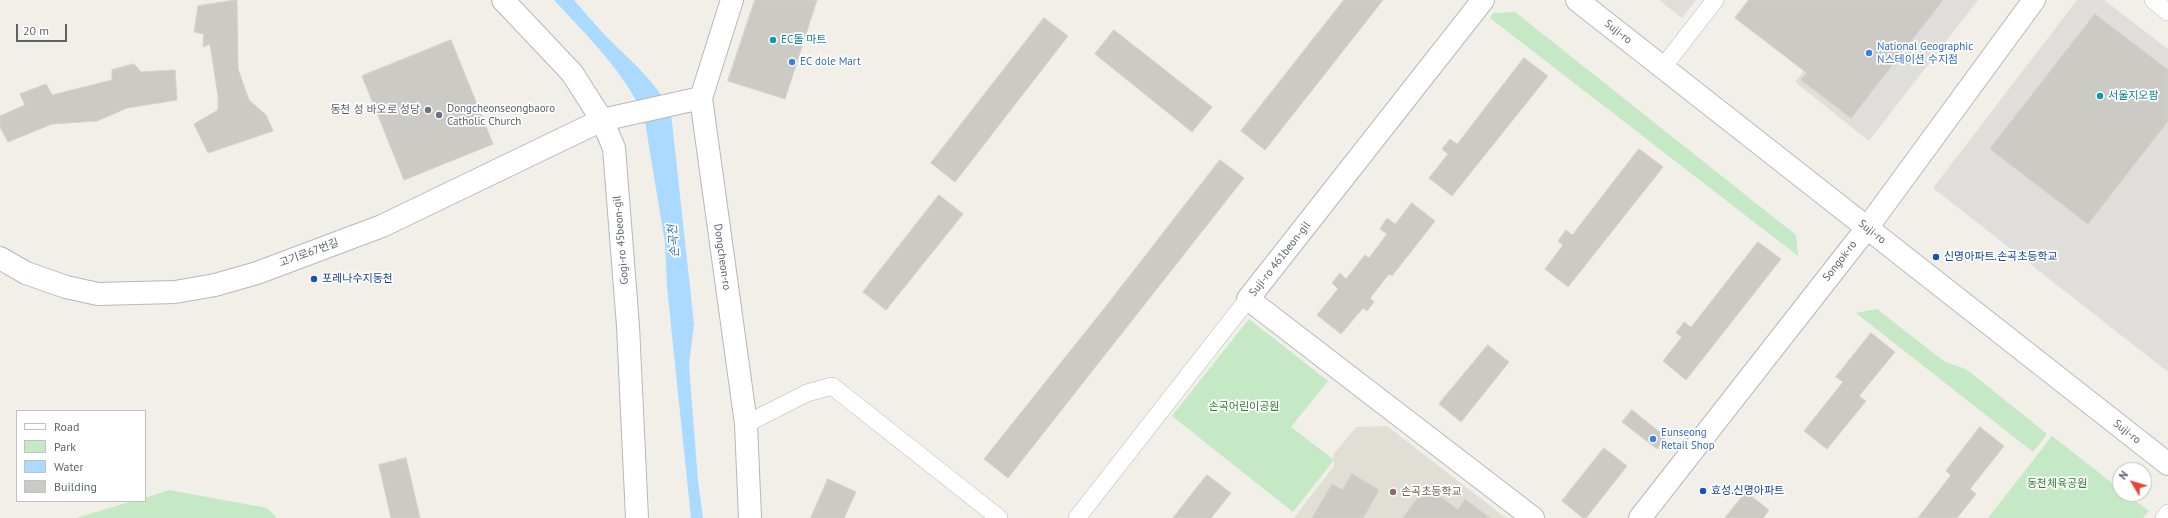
<!DOCTYPE html>
<meta charset="utf-8">
<style>
body{margin:0}
#map{position:relative;width:2168px;height:518px;overflow:hidden;background:#f1efe8;font-family:"PT Sans",sans-serif}
canvas{display:block}
.legend{position:absolute;left:16px;top:410px;width:130px;height:92px;box-sizing:border-box;background:#fff;border:1px solid #bfc1c3;margin:0;padding:5px 7px;list-style:none;font-size:12px;color:#5f6368}
.legend li{display:flex;align-items:center;gap:8px;height:20px}
.legend b{width:20px;border:1px solid #bfc1c3}
.north{position:absolute;left:2112px;top:462px;width:40px;height:40px;box-sizing:border-box;background:#fff;border:1px solid #bfc1c3;border-radius:50%;rotate:308deg;font-size:11px;font-weight:700;line-height:16px;text-align:center;color:#5f6368}
.north::after{content:'';display:block;margin:auto;width:14px;height:18px;background:#ea4335;clip-path:polygon(50% 0,100% 100%,50% 72%,0 100%)}
.scale{position:absolute;left:16px;top:24px;width:51px;height:18px;box-sizing:border-box;border:2px solid #5f6368;border-top:0;padding-left:5px;font-size:12px;line-height:14px;white-space:nowrap;color:#5f6368;-webkit-text-stroke:3px #fff;paint-order:stroke}
</style>
<div id="map">
<canvas width="2168" height="518"></canvas>
<ul class="legend">
<li><b style="height:5px;background:#fff"></b>Road</li>
<li><b style="height:11px;background:#c5e8c5"></b>Park</li>
<li><b style="height:11px;background:#aadaff"></b>Water</li>
<li><b style="height:11px;background:#cccac5"></b>Building</li>
</ul>
<div class="north">N</div>
<div class="scale">20 m</div>
</div>
<script>
const context = document.querySelector('canvas').getContext('2d');
context.lineJoin = 'round';
function fillPath(path, color) { context.fillStyle = color; context.fill(path, 'evenodd'); }
function trace(path, color, width, dash) { context.strokeStyle = color; context.lineWidth = width; context.lineCap = dash ? 'butt' : 'round'; context.setLineDash(dash || []); context.stroke(path); }
function drawText(font, color, halo, rows, align = 'center') {
  context.font = font + ' "PT Sans","Noto Sans KR",sans-serif'; context.lineWidth = 3.5; context.setLineDash([]); context.textBaseline = 'middle'; context.strokeStyle = halo; context.fillStyle = color; for (const [text, x, y, turn = 0] of rows) {
    context.save(); context.translate(x, y); context.rotate((+turn || 0) * Math.PI / 180); context.textAlign = isNaN(turn) ? turn : align; if (halo) context.strokeText(text, 0, 0); context.fillText(text, 0, 0); context.restore();
  }
}
const industrial = new Path2D(`
 M1659,0h37l-14,18z
 M1858,0h120l-109,141 -74,-59z
 M2077,0h27l64,49v323l-235,-184z`);
const education = new Path2D(`
 M1387,426l119,92h-212l40,-52 -1,-11 23,-28z`);
const green = new Path2D(`
 M1515,12l281,223 2,21 -308,-238 3,-5z
 M1877,309l68,53 21,7 81,65 -14,18 -177,-139z
 M1249,319l79,62 -37,46 43,33 -41,52 -121,-96z
 M2052,436l68,53v5h6l23,17 -6,7h-155z
 M169,490l98,18 10,10h-201l57,-17h12v-3z`);
const water = new Path2D(`
 M554,0h20c11,12 20,24 31,35 25,26 51,45 66,78l23,211 -5,41 9,116 5,37h-12l-24,-231 -2,-44 -21,-127c-20,-45 -57,-80 -90,-116z`);
const building = new Path2D(`
 M237,0l1,69 11,31 17,15 7,16 -65,22 -14,-29 24,-14v-14l-8,-52 -7,3 1,-13 -10,-2 4,-26z
 M755,0h62l-32,99 -57,-18z
 M1344,0h39l-118,150 -24,-19z
 M1749,0h194l-92,118 -50,-38 6,-7 -72,-55z
 M2095,14l73,56v51l-80,103 -98,-75z
 M1044,18l24,18 -113,146 -24,-19z
 M1114,30l98,77 -20,25 -97,-78z
 M451,40l42,104 -89,36 -42,-104z
 M1524,58l24,18 -96,120 -23,-18 19,-24 -6,-5 8,-10 7,5z
 M134,64l7,8 34,-2 2,30 -50,8 -30,13 -45,3 -44,18 -8,-15v-11l25,-11 -5,-11 26,-10 6,11 60,-15v-10z
 M1639,149l24,18 -95,120 -23,-18 18,-24 -5,-4 8,-11 6,5z
 M1220,160l24,18 -236,300 -24,-19 123,-154z
 M939,195l24,19 -77,96 -23,-18z
 M1412,203l23,18 -43,55 -3,-2 -19,24 4,4 -7,9 -4,-3 -22,26 -24,-19 21,-26 -6,-6 8,-10 6,6 19,-24 4,3 18,-24 -7,-5 7,-11 8,6z
 M1758,242l23,17 -95,121 -23,-19 19,-24 -6,-4 8,-11 7,5z
 M1871,333l24,19 -36,44 7,5 -39,48 -23,-18 39,-49 -7,-5z
 M1488,345l21,17 -48,60 -22,-18z
 M1632,410l34,27 -9,12 -35,-27z
 M1980,427l24,19 -34,43 6,5 -19,24h-39l33,-43 -5,-4z
 M1604,448l23,18 -41,52h-3l-21,-17z
 M406,458l14,60h-29l-12,-53z
 M1352,474l27,16 -16,28h-51l20,-34 10,6z
 M1207,475l24,18 -20,25h-38z
 M828,479l28,13 -12,26h-33z
 M1427,486l31,24 7,-11 25,19h-87z
 M1746,492l23,18 -6,8h-38z`);
const minor = new Path2D(`
 M2153,0l15,12
 M1663,67l52,-67
 M746,424l61,-31 25,-7 167,132
 M1077,518l171,-219
 M2164,518l4,-5`);
const tertiary = new Path2D(`
 M503,0l69,73 30,47 12,28 14,178 9,192
 M732,0l-31,98 45,326 4,94
 M1483,0l-235,299 285,219
 M0,258l26,15 40,14 32,7 77,-2 40,-7 42,-12 125,-47 220,-106 99,-22
 M1640,518l227,-290 167,-228`);
const secondary = new Path2D(`
 M1577,0l591,464`);
const markers = [
 [773,40,4,"#0f9aa8"],
 [1869,53,4,"#3f7fe0"],
 [792,62,4,"#3f7fe0"],
 [2100,96,4,"#0f9aa8"],
 [428,110,4,"#6b7280"],
 [439,115,4,"#6b7280"],
 [1936,257,4,"#1a4fb4"],
 [314,279,4,"#1a4fb4"],
 [1653,439,4,"#3f7fe0"],
 [1703,491,4,"#1a4fb4"],
 [1393,492,4,"#8d6e63"]
];
const streetNames = [
 ["Suji-ro",1618,32,38],
 ["Suji-ro",1872,232,38],
 ["Gogi-ro 45beon-gil",621,240,-95],
 ["고기로67번길",309,253,-20],
 ["Dongcheon-ro",722,257,82],
 ["Suji-ro 461beon-gil",1280,259,-52],
 ["Songok-ro",1840,261,-52],
 ["Suji-ro",2127,432,38]
];
const cultureNames = [
 ["EC돌 마트",781,40],
 ["서울지오팜",2108,96]
];
const shopNames = [
 ["National Geographic",1877,47],
 ["N스테이션 수지점",1877,60],
 ["EC dole Mart",800,62],
 ["Eunseong",1661,433],
 ["Retail Shop",1661,446]
];
const worshipNames = [
 ["Dongcheonseongbaoro",447,109],
 ["Catholic Church",447,122],
 ["동천 성 바오로 성당",420,110,"right"]
];
const transitNames = [
 ["신명아파트.손곡초등학교",1944,257],
 ["포레나수지동천",322,279],
 ["효성.신명아파트",1711,491]
];
const parkNames = [
 ["손곡어린이공원",1244,407],
 ["동천체육공원",2057,484]
];
const educationNames = [
 ["손곡초등학교",1401,492]
];
const waterNames = [
 ["손곡천",674,241,-95]
];
fillPath(industrial, '#e0deda');
fillPath(education, '#e1ded6');
fillPath(green, '#c5e8c5');
fillPath(water, '#aadaff');
fillPath(building, '#cccac5');
trace(building, '#d6d1c6', 1);
trace(minor, '#b5b8bc', 18);
trace(tertiary, '#b5b8bc', 24);
trace(secondary, '#b6babf', 24);
trace(minor, '#fff', 17);
trace(tertiary, '#fff', 22);
trace(secondary, '#fff', 22);
for (const [x, y, r, color] of markers) { const dot = new Path2D(); dot.arc(x, y, r, 0, 2 * Math.PI); context.fillStyle = color; context.fill(dot); trace(dot, '#fff', 1.5); }
drawText('11px', '#5f6368', '#fff', streetNames);
drawText('11px', '#0d838f', '#fff', cultureNames, 'left');
drawText('11px', '#366cbe', '#fff', shopNames, 'left');
drawText('11px', '#5b616d', '#fff', worshipNames, 'left');
drawText('11px', '#164399', '#fff', transitNames, 'left');
drawText('11px', '#348238', '#fff', parkNames);
drawText('11px', '#785e54', '#fff', educationNames, 'left');
drawText('italic 12px', '#4174aa', '#fff', waterNames);
</script>
